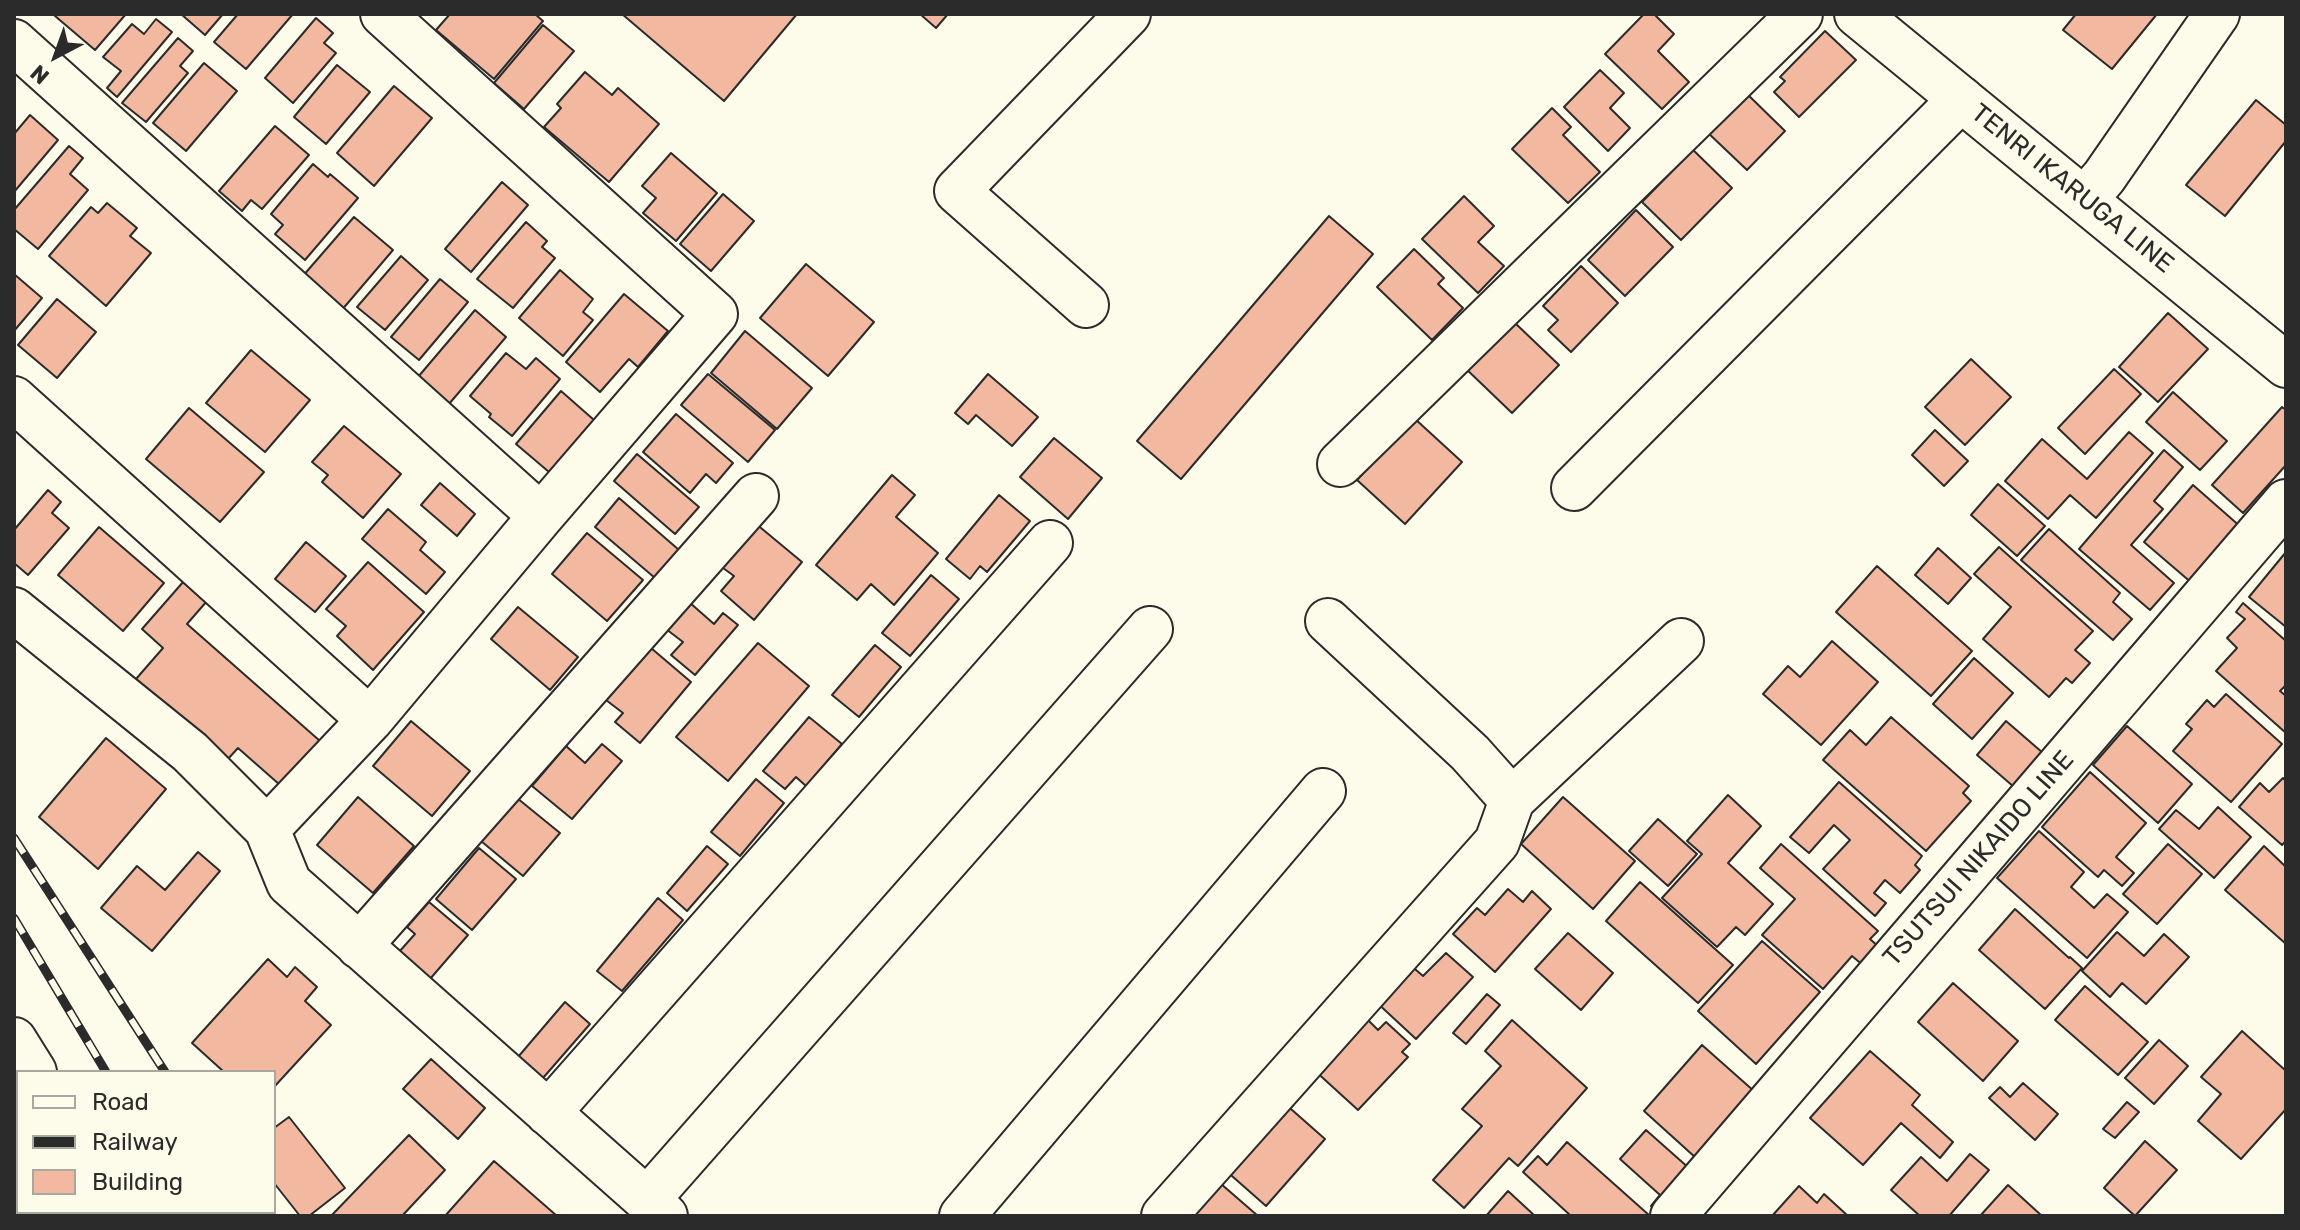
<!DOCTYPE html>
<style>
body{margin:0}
#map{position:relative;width:2300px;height:1230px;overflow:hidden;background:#fdfbea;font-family:Rubik,sans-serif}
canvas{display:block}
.frame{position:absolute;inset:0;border:16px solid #2b2b2b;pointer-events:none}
.legend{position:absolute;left:16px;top:1070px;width:260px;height:144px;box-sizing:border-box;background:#fdfbea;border:2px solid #a9a89e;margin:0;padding:10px 14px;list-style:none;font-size:24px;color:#2b2b2b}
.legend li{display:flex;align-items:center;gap:16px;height:40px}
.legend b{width:40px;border:2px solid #a9a89e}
.north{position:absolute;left:16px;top:16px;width:80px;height:80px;-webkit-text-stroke:6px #fdfbea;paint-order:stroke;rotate:221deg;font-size:22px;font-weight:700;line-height:32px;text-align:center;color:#2b2b2b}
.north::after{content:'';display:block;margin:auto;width:28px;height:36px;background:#2b2b2b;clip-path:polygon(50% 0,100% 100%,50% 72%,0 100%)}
</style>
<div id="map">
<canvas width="2300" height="1230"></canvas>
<div class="frame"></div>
<ul class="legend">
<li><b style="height:10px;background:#fdfbea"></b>Road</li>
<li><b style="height:10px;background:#2b2b2b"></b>Railway</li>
<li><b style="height:22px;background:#f2b8a0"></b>Building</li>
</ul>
<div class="north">N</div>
</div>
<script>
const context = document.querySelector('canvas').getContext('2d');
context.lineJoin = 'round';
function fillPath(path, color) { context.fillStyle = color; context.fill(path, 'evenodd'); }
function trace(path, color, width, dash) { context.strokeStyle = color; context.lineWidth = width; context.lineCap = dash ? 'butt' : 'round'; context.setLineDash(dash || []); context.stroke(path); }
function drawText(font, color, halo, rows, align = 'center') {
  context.font = font + ' Rubik,sans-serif'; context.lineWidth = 6; context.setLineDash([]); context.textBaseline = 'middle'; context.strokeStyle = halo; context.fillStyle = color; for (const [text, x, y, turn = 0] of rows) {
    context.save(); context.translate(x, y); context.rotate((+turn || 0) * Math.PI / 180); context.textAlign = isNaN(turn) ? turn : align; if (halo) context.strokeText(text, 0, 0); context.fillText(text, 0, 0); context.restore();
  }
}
const building = new Path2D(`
 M57,14h69l-31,36 -40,-34z
 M181,14h42l-18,21z
 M238,14h55l-47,55 -32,-27z
 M450,14h85l8,7 -49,58 -58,-49z
 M622,14h175l-73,87z
 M920,14h28l-12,14z
 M1644,14h10l20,20 -16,17 31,31 -27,27 -57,-55z
 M2076,14h81l-45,55 -49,-39z
 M316,18l17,15 -9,10 12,10 -43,50 -28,-25z
 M156,19l16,13 -55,65 -10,-9 14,-17 -18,-14 29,-33 12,10z
 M543,25l31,26 -50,58 -30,-26z
 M1825,31l31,29 -57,57 -25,-25 11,-11 -5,-4z
 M178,38l15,13 -13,15 8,7 -42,49 -24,-19z
 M204,63l33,28 -51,60 -33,-28z
 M337,65l33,27 -44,52 -32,-27z
 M1600,70l24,23 -14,15 20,20 -22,23 -44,-44z
 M585,72l27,23 6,-7 41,36 -50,58 -65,-55 17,-19 -4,-4z
 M394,86l38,32 -58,68 -37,-33z
 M1743,90l42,41 -38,39 -42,-40z
 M2256,100l30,25v16l-61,75 -39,-31z
 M1552,108l19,19 -8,8 37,37 -32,31 -56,-54z
 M30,115l28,25 -44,52v-58z
 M275,126l34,29 -47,54 -11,-9 -9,11 -23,-20z
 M1686,143l46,45 -51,52 -39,-38 44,-45 -6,-6z
 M69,146l14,12 -13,16 18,16 -50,59 -24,-20v-19z
 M671,153l46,40 -41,48 -33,-28 13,-15 -14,-12z
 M313,164l15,13 2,-3 28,24 -53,62 -30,-26 8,-9 -12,-11z
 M502,182l26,23 -57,67 -26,-23z
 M723,194l31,27 -43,50 -31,-27z
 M1464,196l30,30 -16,16 26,24 -26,27 -56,-54z
 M107,203l30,25 -7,8 21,17 -45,53 -57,-50 42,-49 7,6z
 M1636,210l37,37 -48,49 -37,-36z
 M1329,216l44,38 -192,225 -44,-38z
 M354,217l39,33 -52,61 -39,-34z
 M526,222l21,19 -5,6 13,11 -42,50 -36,-29z
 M1414,249l30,29 -6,6 25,24 -31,32 -55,-53z
 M401,256l27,24 -43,50 -28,-23z
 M806,264l68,58 -46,54 -68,-58z
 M1581,266l37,37 -47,49 -23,-22 10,-10 -15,-14z
 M560,270l33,29 -10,13 10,8 -30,36 -44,-38z
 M14,274l28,24 -28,33z
 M440,279l28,23 -49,58 -28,-23z
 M624,294l44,37 -30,36 -9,-8 -29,33 -34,-30z
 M57,299l39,33 -39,46 -39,-33z
 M475,310l31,27 -57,67 -31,-27z
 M2168,313l40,36 -50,53 -39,-35z
 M1515,323l44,42 -47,48 -50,-48z
 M745,331l67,57 -35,41 -66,-56z
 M251,350l59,50 -45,52 -59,-49z
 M506,353l20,16 10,-11 24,21 -48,57 -23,-19 2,-3 -21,-18z
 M1971,359l40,38 -46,48 -40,-38z
 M2114,369l27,25 -56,60 -27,-26z
 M708,374l67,56 -27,32 -67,-57z
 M988,374l50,43 -26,29 -36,-31 -8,9 -13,-11z
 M561,391l33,29 -45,52 -33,-28z
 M2173,392l54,49 -27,29 -54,-48z
 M2282,407l4,3v55l-43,48 -31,-28z
 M189,408l75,64 -44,50 -74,-63z
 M676,414l57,49 -17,20 -10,-9 -16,19 -47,-41z
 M1414,418l48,44 -57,62 -48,-44z
 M344,426l57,48 -38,44 -41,-36 6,-7 -16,-13z
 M1935,430l33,31 -24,25 -32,-31z
 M2129,432l24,21 -57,65 -26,-23 -22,24 -43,-38 37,-42 45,40z
 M1054,438l48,40 -34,41 -48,-42z
 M2164,450l19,17 -29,34 9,8 -32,36 43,38 -24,27 -71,-61z
 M637,454l62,53 -24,27 -61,-53z
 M892,475l23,20 -19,22 42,36 -44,52 -23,-21 -14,16 -41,-35z
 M440,483l35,31 -18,22 -36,-31z
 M1998,484l47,42 -28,30 -46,-41z
 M2193,485l49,43 -49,56 -49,-42z
 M48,490l13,12 -9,11 17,15 -41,47 -14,-12v-33z
 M999,495l31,26 -43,51 -7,-6 -10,13 -24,-20z
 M619,498l60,52 -24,28 -60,-51z
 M388,509l38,33 -6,8 25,22 -19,22 -64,-55z
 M755,523l47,39 -48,58 -33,-29 13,-15 -15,-11z
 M99,527l65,56 -41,48 -65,-56z
 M2049,529l71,64 -7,9 19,17 -19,21 -92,-80z
 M587,533l56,47 -36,41 -55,-47z
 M306,542l40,34 -31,36 -40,-33z
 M1999,547l94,84 -18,19 15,13 -18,20 -6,-5 -17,19 -66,-58 28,-32 -37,-33z
 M1938,548l33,30 -23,26 -33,-29z
 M2286,552v75l-37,-30z
 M368,562l56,50 -51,58 -36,-34 9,-10 -20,-17z
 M1877,566l95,85 -41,45 -95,-84z
 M931,575l28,24 -49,57 -28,-23z
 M184,581l23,20 -20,23 133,117 -40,44 -42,-37 -11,12 -91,-81 27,-31 -21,-19z
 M689,602l25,22 9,-11 15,12 -43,50 -24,-20 12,-13 -17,-13z
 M2243,603l43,38v44l-6,6 6,5v37l-70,-62 21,-23 -10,-10 18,-19 -9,-7z
 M518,607l60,50 -28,33 -59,-51z
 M1832,641l46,41 -57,63 -58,-51 25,-28 12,11z
 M758,643l51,43 -81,95 -52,-44z
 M875,645l26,22 -42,50 -27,-22z
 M651,648l40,34 -51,61 -25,-21 8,-9 -17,-13z
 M1974,658l39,35 -41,46 -39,-35z
 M2226,694l56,50 -51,58 -58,-51 19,-22 -6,-5 21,-24 7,7z
 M809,717l33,27 -36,42 -10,-9 -11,12 -22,-18z
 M1891,717l78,69 -6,7 8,8 -45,50 -103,-91 27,-30 16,15z
 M411,721l59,50 -38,45 -59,-50z
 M2006,721l37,32 -29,34 -37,-32z
 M2127,726l65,58 -34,39 -65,-58z
 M106,738l60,51 -68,80 -59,-52z
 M602,744l20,17 -50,58 -40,-33 34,-40 19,17z
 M2090,772l56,51 -30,34 18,16 -12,13 -18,-16 -6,7 -56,-50z
 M2283,778l3,3v60l-4,4 -43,-38 21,-24 9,9z
 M756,779l28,24 -44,53 -29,-24z
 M1839,782l83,74 -7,9 5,5 -20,23 -15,-13 -11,13 12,10 -11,13 -52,-47 27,-29 -16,-15 -25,28 -19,-16z
 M1728,795l33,31 -33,37 45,41 -28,31 -9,-8 -19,20 -55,-49 40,-44 -15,-13z
 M358,797l56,49 -41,47 -56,-48z
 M1563,797l72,64 -42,48 -72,-65z
 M517,798l43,35 -37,43 -42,-35z
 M2218,807l33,30 -37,41 -55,-49 17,-19 23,19z
 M1658,819l39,35 -29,32 -39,-35z
 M2039,831l45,41 -13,15 23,21 13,-14 21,18 -41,46 -90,-80z
 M1781,844l97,87 -8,8 10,9 -15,19 -13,-11 -29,33 -61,-54 33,-36 -35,-31z
 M2168,844l34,30 -45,50 -34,-30z
 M707,846l21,18 -41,47 -20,-18z
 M2264,846l22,21v77l-61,-54z
 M479,848l37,31 -44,51 -36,-31z
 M198,852l22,19 -68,80 -51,-43 36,-42 28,24z
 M1640,882l93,83 -35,38 -92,-82z
 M1508,889l15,13 9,-11 19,18 -56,63 -42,-38 24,-26 8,7z
 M658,898l25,22 -61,71 -25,-20z
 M429,902l39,33 -38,44 -31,-27 16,-18 -8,-7z
 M2015,909l54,49 1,-1 12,11 -37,41 -66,-59z
 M2117,932l27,24 20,-22 25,23 -43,47 -24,-21 -12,14 -28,-26z
 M1568,933l45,40 -32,37 -46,-41z
 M1762,941l58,51 -64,72 -58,-53z
 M1446,953l27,24 -57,62 -42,-39 34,-37 15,13z
 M268,959l19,18 8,-10 22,20 -12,14 26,24 -57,62v-15h-50l-32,-29z
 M1953,983l65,58 -35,40 -65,-59z
 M2085,986l63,56 -30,33 -63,-55z
 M1487,994l13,11 -34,39 -13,-11z
 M565,1002l25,22 -47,54 -25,-21z
 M1363,1015l15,15 8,-8 24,22 -8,8 6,5 -50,53 -45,-41z
 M1512,1020l75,68 -69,78 -9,-8 -45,50 -31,-28 49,-54 -20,-17 39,-43 -16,-15z
 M2242,1031l44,40v38l-45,50 -43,-38 23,-27 -20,-17z
 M2159,1040l29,26 -34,38 -29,-26z
 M1702,1045l53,47 -59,66 -52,-47z
 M1870,1051l50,44 -8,10 41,37 -13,16 -39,-35 -38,42 -53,-47z
 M431,1059l54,49 -27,31 -55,-50z
 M2023,1083l35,31 -23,26 -46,-42 11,-11 10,10z
 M1283,1102l42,37 -59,67 -42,-37z
 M2127,1102l12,10 -24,26 -12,-9z
 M289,1117l56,71 -36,28h-9l-26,-33v-55z
 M1646,1130l53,47 -38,39 -10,-10 9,-11 -40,-36z
 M409,1135l36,35 -43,46h-71z
 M2145,1141l32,29 -42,46 -31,-28z
 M1567,1142l83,74h-79l-48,-44 15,-16 9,9z
 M1970,1154l19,16 -40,46h-29l-29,-26 30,-33 26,24z
 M494,1161l63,55h-112z
 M1213,1177l45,39h-79z
 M2008,1185l34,31h-62z
 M1799,1186l18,17 7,-9 24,22h-76z
 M1508,1191l27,25h-49z`);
const street = new Path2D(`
 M14,42l527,474
 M2085,199l19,-22 113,-163
 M1086,305l-129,-114 171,-177
 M14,399l356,321
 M1340,464l460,-450
 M1574,488l387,-389
 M14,610l176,142 77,77 22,54 376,333
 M1328,621l142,132 42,47
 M267,829l103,-109 171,-204 174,-202 -332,-300
 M359,946l397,-450
 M14,1040l20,32
 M548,1113l502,-570
 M647,1200l503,-571
 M122,1212l2,4
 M962,1216l361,-425
 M1164,1216l333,-374 15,-42 169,-159`);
const secondary = new Path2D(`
 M1857,14l429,351
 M1673,1216l613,-714`);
const rail = new Path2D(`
 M14,838l151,234
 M14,918l92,154
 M190,1212l3,4
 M255,1212l2,4`);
const streetNames = [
 ["TENRI IKARUGA LINE",2072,189,39],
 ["TSUTSUI NIKAIDO LINE",1979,859,-49]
];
fillPath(building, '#f2b8a0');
trace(building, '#2b2b2b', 2);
trace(street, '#2b2b2b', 48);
trace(secondary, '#2b2b2b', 48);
trace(street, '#fdfbea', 44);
trace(secondary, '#fdfbea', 44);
trace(rail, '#2b2b2b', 9);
trace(rail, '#fdfbea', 6, [18]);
drawText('26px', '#2b2b2b', '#fdfbea', streetNames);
</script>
